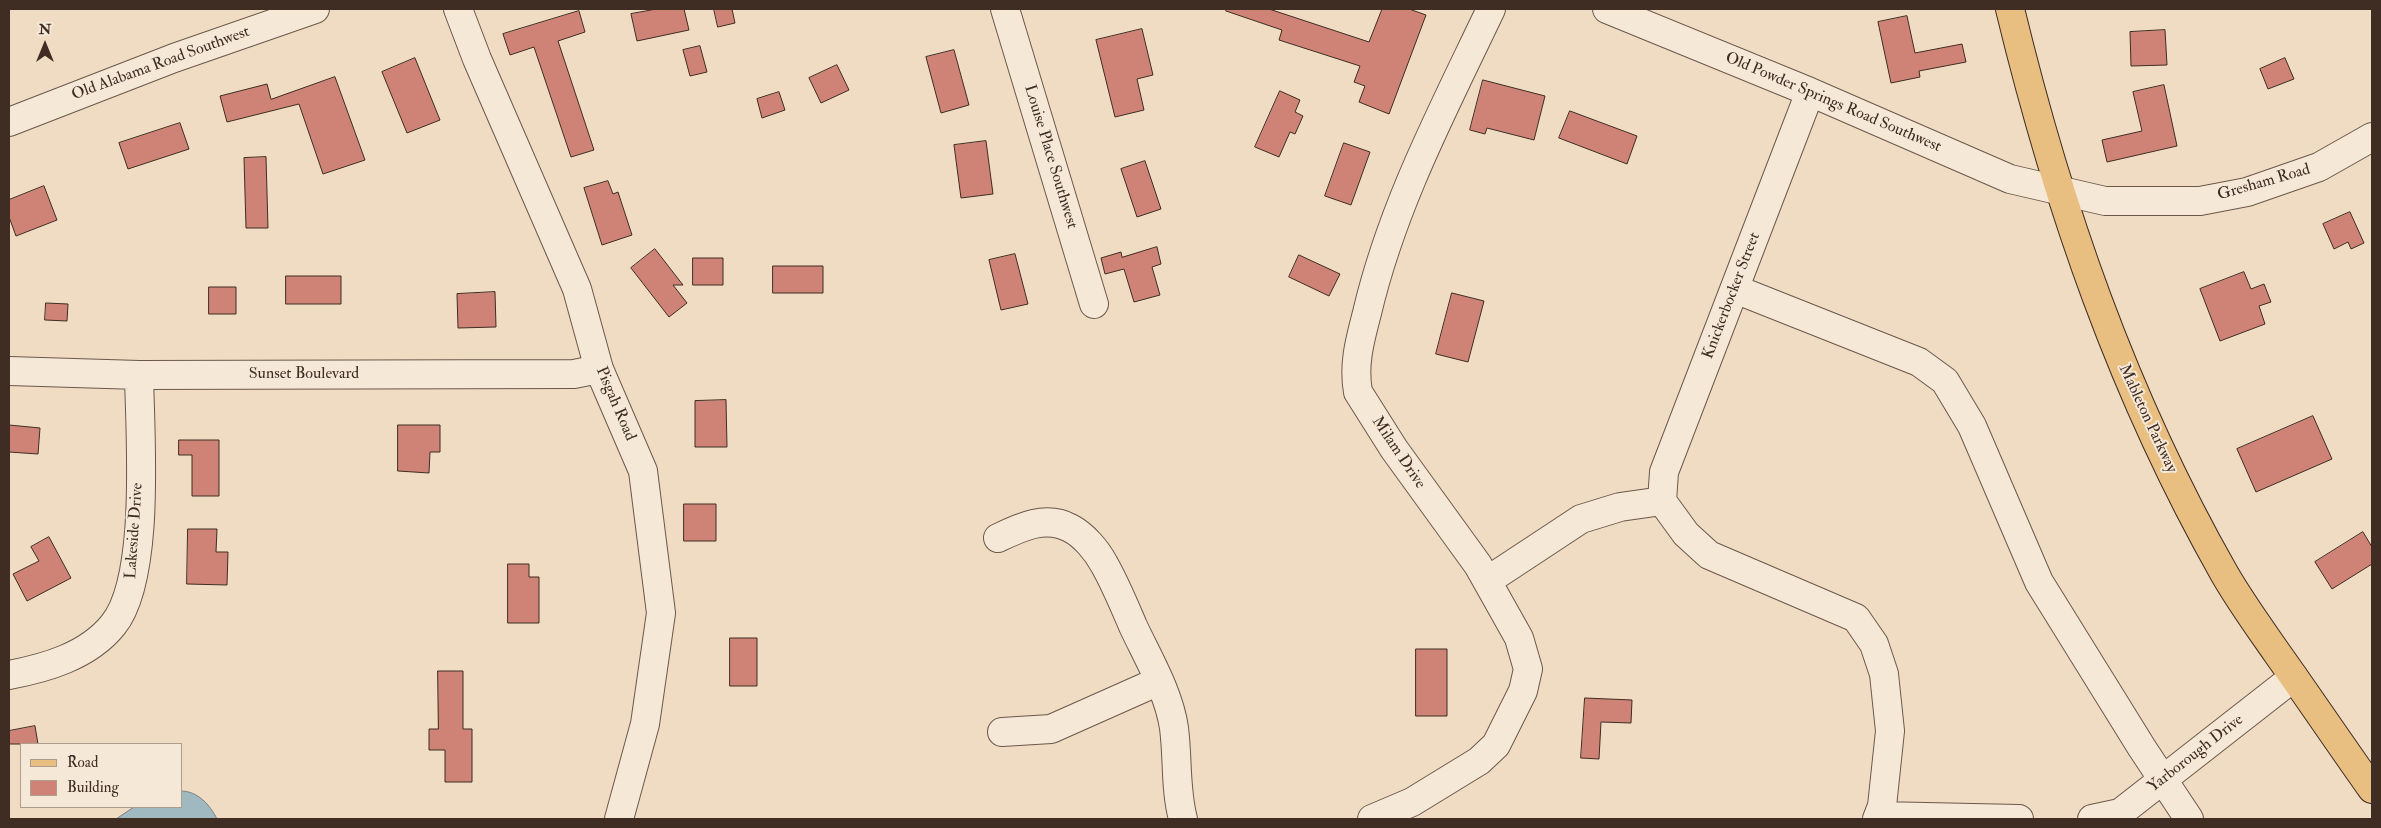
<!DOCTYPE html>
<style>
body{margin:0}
#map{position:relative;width:2381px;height:828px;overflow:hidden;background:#efdcc2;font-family:"IM FELL Double Pica",serif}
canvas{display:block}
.frame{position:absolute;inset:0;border:10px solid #3f2c23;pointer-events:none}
.legend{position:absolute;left:20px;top:743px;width:162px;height:65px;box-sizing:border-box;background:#f5e8d7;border:1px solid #ac9d8f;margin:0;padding:6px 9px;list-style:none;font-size:15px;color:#3f2c23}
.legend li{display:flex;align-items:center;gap:10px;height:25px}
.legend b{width:25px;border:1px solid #ac9d8f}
.north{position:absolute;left:20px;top:20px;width:50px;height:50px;-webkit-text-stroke:4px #f5e8d7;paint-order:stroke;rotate:0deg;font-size:14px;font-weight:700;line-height:20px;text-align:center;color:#3f2c23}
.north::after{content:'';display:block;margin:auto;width:18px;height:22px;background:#3f2c23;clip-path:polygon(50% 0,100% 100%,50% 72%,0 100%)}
</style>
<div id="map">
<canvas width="2381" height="828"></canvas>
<div class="frame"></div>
<ul class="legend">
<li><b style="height:6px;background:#e8be81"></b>Road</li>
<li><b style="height:14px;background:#cf8377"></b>Building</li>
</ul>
<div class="north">N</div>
</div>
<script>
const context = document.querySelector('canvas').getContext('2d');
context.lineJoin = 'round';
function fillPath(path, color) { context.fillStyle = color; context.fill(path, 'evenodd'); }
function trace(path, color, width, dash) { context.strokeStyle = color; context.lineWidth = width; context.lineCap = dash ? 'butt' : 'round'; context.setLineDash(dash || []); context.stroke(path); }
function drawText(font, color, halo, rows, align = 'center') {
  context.font = font + ' "IM FELL Double Pica",serif'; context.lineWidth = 4; context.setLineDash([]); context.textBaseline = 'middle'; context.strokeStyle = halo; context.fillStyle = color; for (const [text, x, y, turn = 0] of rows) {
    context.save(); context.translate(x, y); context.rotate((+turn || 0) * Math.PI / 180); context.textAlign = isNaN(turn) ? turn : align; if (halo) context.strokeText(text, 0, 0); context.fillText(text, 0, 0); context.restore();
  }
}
const water = new Path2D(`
 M181,791c17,0 29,14 36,28h-101l18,-12h47z`);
const building = new Path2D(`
 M657,9h27l5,21 -52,11 -6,-27z
 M714,9h18l3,14 -17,4z
 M1227,9h42l100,33 13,-33h27l17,6 -37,99 -30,-12 6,-16 -11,-4 6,-16 -81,-26 3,-10 -56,-19z
 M579,11l6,21 -27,9 36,109 -23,7 -37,-110 -24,8 -7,-21z
 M1907,16l8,37 47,-9 4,18 -47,9 1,6 -29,6 -13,-61z
 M1142,29l11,46 -16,4 7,31 -29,7 -19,-77z
 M2165,30l2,35 -36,1 -1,-34z
 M700,46l7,26 -17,4 -7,-26z
 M954,50l15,55 -28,8 -15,-56z
 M415,58l25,62 -33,13 -25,-61z
 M2285,58l9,21 -26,10 -8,-20z
 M837,65l12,25 -28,13 -12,-25z
 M335,77l30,83 -42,14 -24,-70 -72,18 -7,-26 47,-12 4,15z
 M1483,80l62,16 -11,44 -47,-12 -2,6 -15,-4z
 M2164,85l13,61 -70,16 -5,-22 40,-9 -9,-39z
 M1280,91l20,9 -5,12 8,4 -8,18 -5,-2 -11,25 -24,-10z
 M779,92l6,18 -23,8 -5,-19z
 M1570,111l67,25 -10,28 -68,-26z
 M180,123l9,26 -61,20 -9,-26z
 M986,141l7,53 -32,4 -7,-53z
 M1344,143l26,9 -19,53 -26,-9z
 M266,157l2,71h-22l-2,-70z
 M1145,161l16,48 -24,8 -16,-48z
 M608,181l5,13 5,-2 14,43 -30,10 -18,-57z
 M44,186l13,34 -41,16 -7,-19v-17z
 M2350,212l14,31 -13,6 -3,-7 -14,7 -11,-25z
 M1157,247l4,17 -9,3 8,28 -26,7 -10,-33 -19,5 -4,-16 20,-6 1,5z
 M655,249l28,36h-10l14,18 -18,14 -38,-49z
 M1015,254l13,50 -27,6 -12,-50z
 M1299,255l41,19 -11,22 -40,-19z
 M693,258h30v27h-30z
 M773,266h50v27h-50z
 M2244,272l7,17 13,-5 7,18 -12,4 6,18 -45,17 -20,-52z
 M286,276h55v28h-55z
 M209,287h27v27h-27z
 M495,292l1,35 -38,1 -1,-34z
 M1452,293l32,8 -16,61 -32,-8z
 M46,303l22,1 -1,17 -22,-1z
 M726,400l1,47h-32v-46z
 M2313,416l19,43 -76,33 -19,-43z
 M9,425l31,3 -2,26 -29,-2z
 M398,425h42v27h-10l-1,21 -31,-2z
 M179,440h40v56h-27v-41h-13z
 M684,504h32v37h-32z
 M188,529h29l-1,23h12l-1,33 -40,-1z
 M2363,532l9,15v17l-40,25 -17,-27z
 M49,537l22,41 -44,23 -14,-27 26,-13 -8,-14z
 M508,564h21v13h10v46h-31z
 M730,638h27v48h-27z
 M1416,649h31v67h-31z
 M438,671h25v58h9v53h-27v-32h-16v-21h9z
 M1585,698l47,2 -1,23 -30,-1 -2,37 -18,-1z
 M35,726l3,18h-29v-13z`);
const minor = new Path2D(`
 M458,9l19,50 100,230 22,80 44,102 18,142 -16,111 -26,95
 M1005,9l89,295
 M1607,9l203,83 200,87 95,22h95l47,-9 72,-25 53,-30
 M9,122l165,-64 141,-49
 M1735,289l184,73 26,19 27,45 67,156 103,166 47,71
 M9,371l130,4 435,-1 25,-5
 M1662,501l24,33 23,21 147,63 18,26 10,30 6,57 -8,75 -5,13
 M1662,501l2,-29 146,-380
 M998,538c23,-11 48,-23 72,-10 14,7 27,23 34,36 11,19 20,41 29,62 15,32 36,67 41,102 4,31 1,61 9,91
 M1487,581l94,-62 39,-12 42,-6
 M9,675c37,-7 79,-19 104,-50 38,-46 27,-190 26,-250
 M1002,732l49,-3 108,-48
 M1879,816l140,3
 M1372,819l40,-17 67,-41 17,-16 27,-54 5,-22 -9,-31 -41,-73 -84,-116 -36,-57c-5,-28 2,-52 9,-79 25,-107 77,-205 124,-304
 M2092,819l28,-6 174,-136`);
const major = new Path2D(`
 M2010,9c48,198 113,386 214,564 16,28 35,54 53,80 32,45 63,91 95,136`);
const streetNames = [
 ["Old Alabama Road Southwest",161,64,-20],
 ["Old Powder Springs Road Southwest",1833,103,23],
 ["Louise Place Southwest",1050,157,73],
 ["Gresham Road",2264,183,-16],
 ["Knickerbocker Street",1732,296,-69],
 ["Sunset Boulevard",304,375],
 ["Pisgah Road",615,404,67],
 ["Mableton Parkway",2147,419,65],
 ["Milam Drive",1398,453,56],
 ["Lakeside Drive",135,531,-86],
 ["Yarborough Drive",2196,754,-38]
];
fillPath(water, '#a0b8bf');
trace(water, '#798081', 1);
fillPath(building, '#cf8377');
trace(building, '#3f2c23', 1);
trace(minor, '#6b584b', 30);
trace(major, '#3f2c23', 30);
trace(minor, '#f5e8d7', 28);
trace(major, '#e8be81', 28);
drawText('16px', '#3f2c23', '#f5e8d7', streetNames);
</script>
